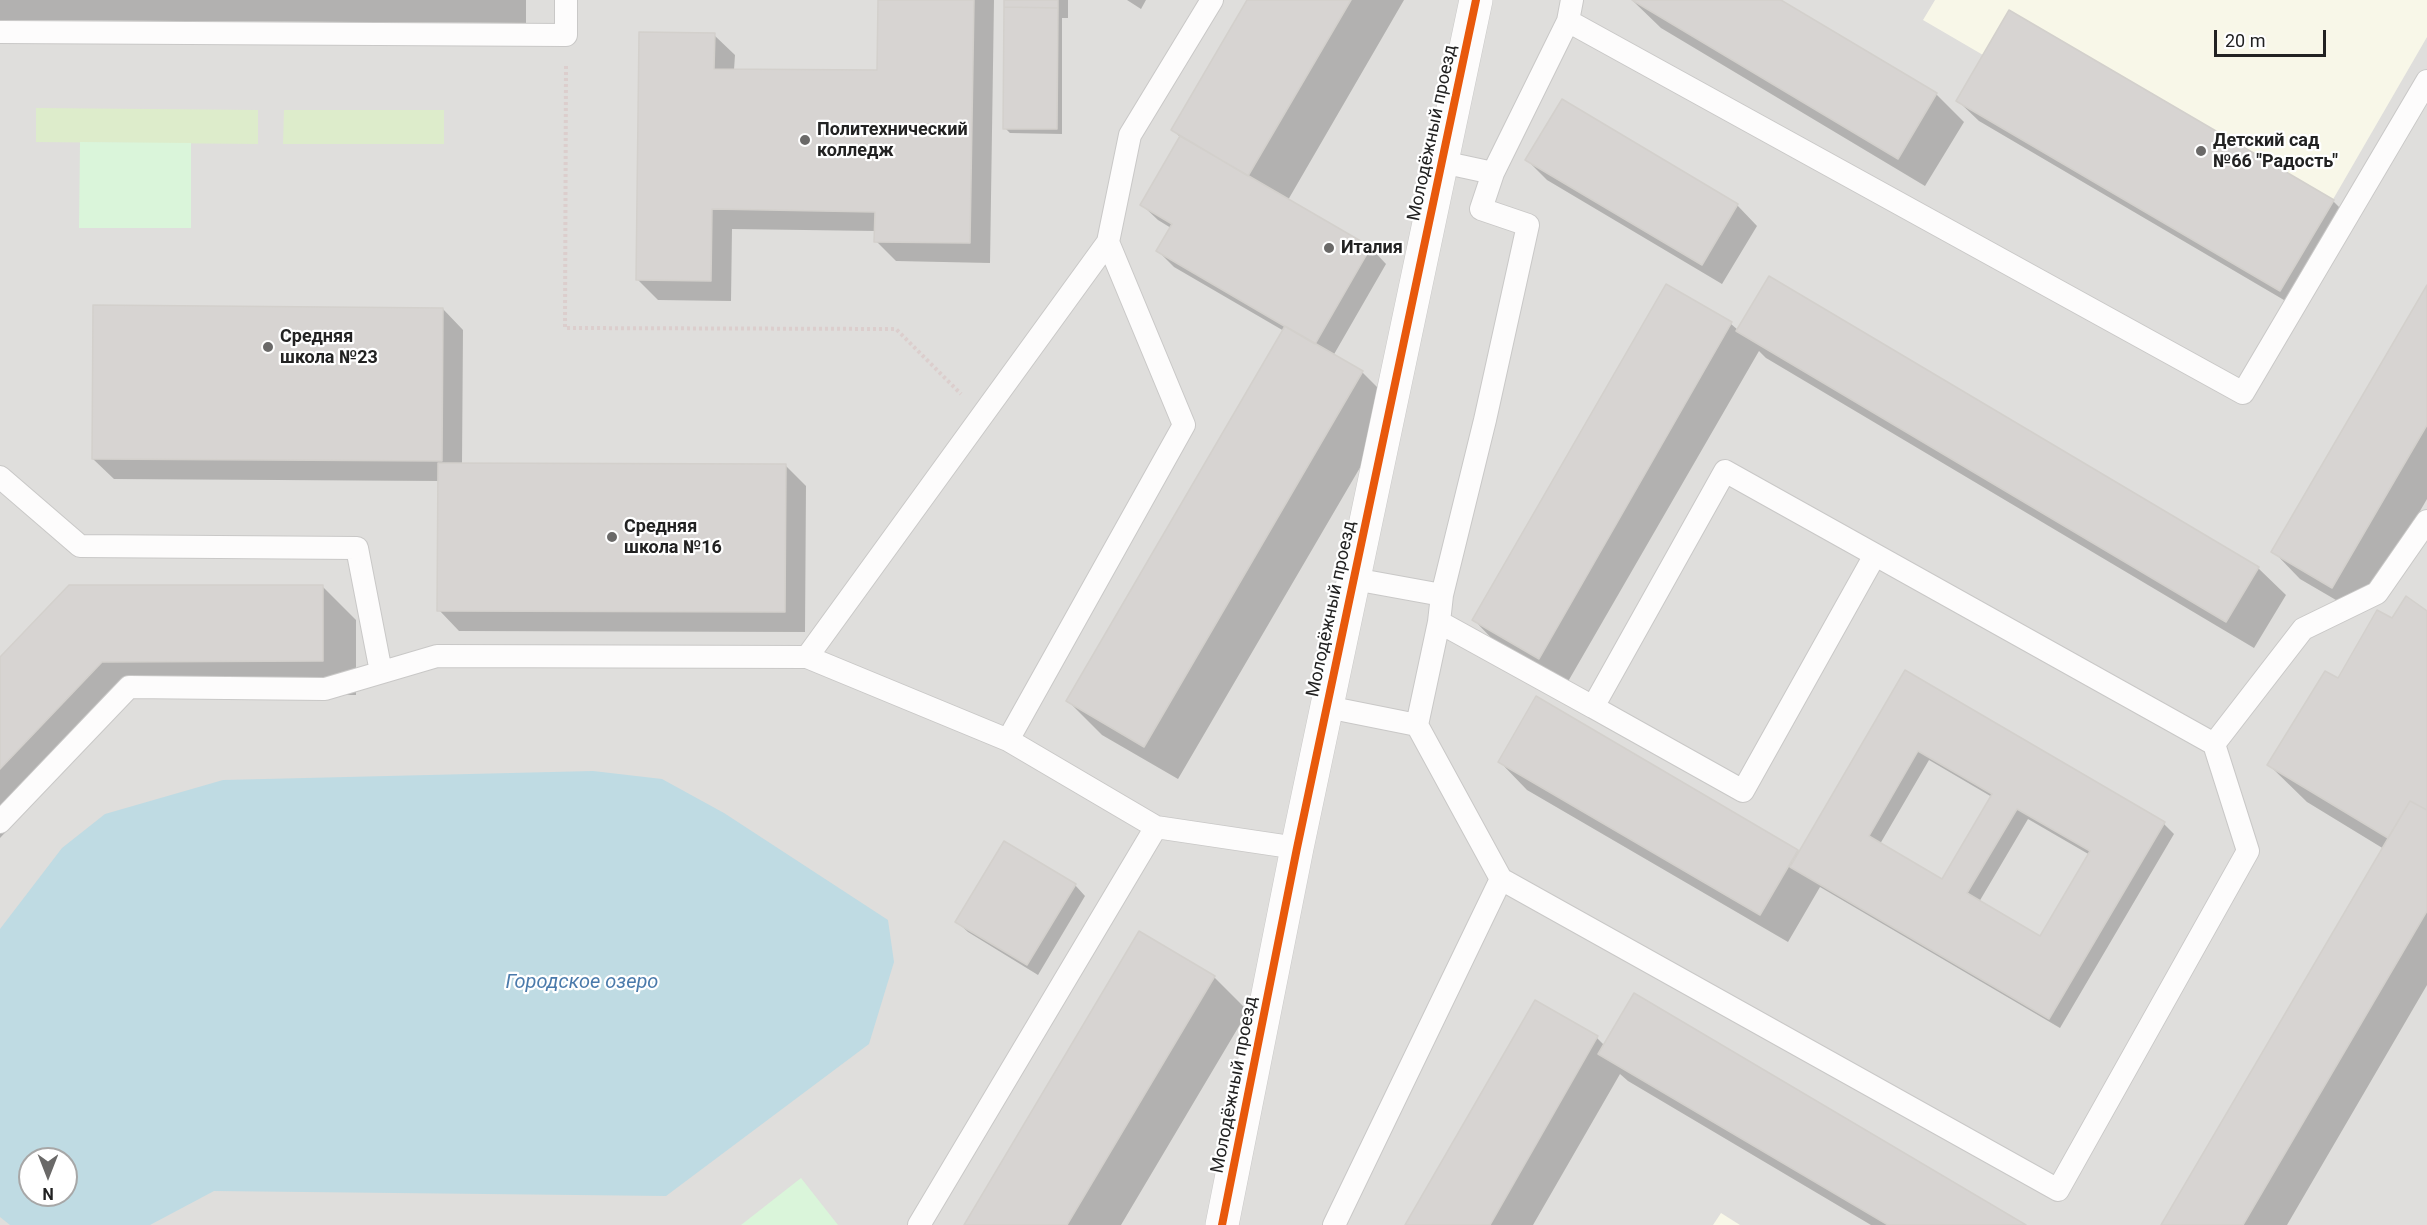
<!DOCTYPE html>
<meta charset="utf-8">
<style>
body{margin:0}
#map{position:relative;width:2427px;height:1225px;overflow:hidden;background:#f0eeeb;font-family:Roboto,sans-serif}
canvas{display:block}
.north{position:absolute;left:18px;top:1147px;width:60px;height:60px;box-sizing:border-box;background:#fff;border:2px solid #a7a7a7;border-radius:50%;rotate:180deg;font-size:16px;font-weight:700;line-height:24px;text-align:center;color:#222}
.north::after{content:'';display:block;margin:auto;width:21px;height:27px;background:#6a6968;clip-path:polygon(50% 0,100% 100%,50% 72%,0 100%)}
.scale{position:absolute;left:2214px;top:30px;width:112px;height:27px;box-sizing:border-box;border:3px solid #222;border-top:0;padding-left:8px;font-size:18px;line-height:21px;white-space:nowrap;color:#222;-webkit-text-stroke:4px #fff;paint-order:stroke}
</style>
<div id="map">
<canvas width="2427" height="1225"></canvas>
<div class="north">N</div>
<div class="scale">20 m</div>
</div>
<script>
const context = document.querySelector('canvas').getContext('2d');
context.lineJoin = 'round';
function fillPath(path, color) { context.fillStyle = color; context.fill(path, 'evenodd'); }
function trace(path, color, width, dash) { context.strokeStyle = color; context.lineWidth = width; context.lineCap = dash ? 'butt' : 'round'; context.setLineDash(dash || []); context.stroke(path); }
function drawText(font, color, halo, rows, align = 'center') {
  context.font = font + ' Roboto,sans-serif'; context.lineWidth = 4.5; context.setLineDash([]); context.textBaseline = 'middle'; context.strokeStyle = halo; context.fillStyle = color; for (const [text, x, y, turn = 0] of rows) {
    context.save(); context.translate(x, y); context.rotate((+turn || 0) * Math.PI / 180); context.textAlign = isNaN(turn) ? turn : align; if (halo) context.strokeText(text, 0, 0); context.fillText(text, 0, 0); context.restore();
  }
}
const residential = new Path2D(`
 M0,0h2427v1225h-2427zM30,1159h36v36h-36z`);
const education = new Path2D(`
 M1935,0h492v37l-147,254 -324,-190 27,-46 -60,-35z
 M1721,1213l19,12h-27z`);
const grass = new Path2D(`
 M36,108l222,2v34l-222,-2z
 M284,110h160v34h-161z`);
const park = new Path2D(`
 M80,142l111,1v85h-112z
 M801,1178l37,47h-97z`);
const water = new Path2D(`
 M593,771l69,8 62,34 164,107 6,42 -25,82 -203,152 -452,-5 -64,34h-140l-10,-8v-288l62,-81 43,-34 118,-34zM30,1159h36v36h-36z`);
const shadow = new Path2D(`
 M0,0h526v23l-526,-3z
 M880,0h114l-4,263 -94,-2 -20,-20v-10l-144,-2 -1,72 -73,-1 -21,-21 77,-244 21,20 -1,15 144,2z
 M1006,0h62v18h-6v116l-52,-1 -5,-5z
 M1127,0h19l-5,9z
 M1249,0h155l-116,200 83,48 15,16 -53,92 29,16 34,34 -218,373 -76,-44 -34,-34 216,-370 -110,-64 -16,-16 13,-23 -13,-8 -16,-15 39,-67 -8,-8z
 M1778,0l158,94 28,28 -39,64 -264,-158 -28,-27z
 M1958,101l375,100 20,20 -52,89 -322,-189z
 M1527,160l210,45 20,21 -35,58 -175,-104z
 M1666,286l65,38 7,6 520,238 28,27 -32,53 -488,-290 -7,-7 -193,334 -65,-37 -27,-28z
 M2427,288v211l-67,115 -60,-35 -27,-28z
 M443,309l20,21 -1,134 323,1 21,21 -1,146 -346,-1 -20,-21v-129l-325,-2 -21,-20z
 M322,586l34,34v75h-220l-136,143v-178z
 M2427,613v372l-140,240h-124l221,-376 -77,-47 -38,-37 123,-145z
 M1905,672l259,152 10,10 -114,194 -240,-141 -32,55 -261,-152 -27,-28 300,91zM1929,760l63,37 -49,84 -63,-37zM2028,819l62,36 -49,83 -62,-36z
 M1075,885l10,11 -47,79 -70,-43 -11,-10z
 M1214,977l34,34 -127,214h-155z
 M1535,1002l62,36 8,8 418,179h-152l-243,-144 -8,-7 -87,151h-126z`);
const building = new Path2D(`
 M878,0h96l-4,243 -96,-1 1,-30 -163,-3 -1,72 -75,-1 3,-248 76,1 -1,36 163,1z
 M1004,0h54v8l-54,-1z
 M1247,0h104l-103,176 -77,-46z
 M1632,0h149l156,93 -39,66z
 M1004,7l54,1 -1,121h-54z
 M2009,10l325,190 -54,91 -324,-190z
 M1562,99l176,105 -36,61 -177,-105z
 M1180,136l191,111 -56,97 -159,-93 16,-27 -32,-19z
 M1769,276l490,291 -33,55 -490,-291z
 M1666,284l66,38 -193,337 -67,-39z
 M2427,285v140l-95,163 -61,-36z
 M93,305l350,3 -1,153 -350,-2z
 M1285,326l78,45 -219,376 -78,-46z
 M438,463l348,1 -1,148 -348,-1z
 M69,585h254v76l-221,1 -102,107v-112z
 M2406,596l21,15v199l-17,-9 -22,37 -121,-73 58,-94 13,7 39,-68 15,8z
 M1905,670l260,152 -116,197 -259,-152zM1918,751l74,43 -50,85 -73,-43zM2017,809l73,42 -50,85 -73,-43z
 M1536,696l262,154 -38,65 -262,-153z
 M2410,801l17,9v101l-184,314h-82z
 M1004,841l72,43 -49,81 -72,-43z
 M1139,931l76,45 -148,249h-103z
 M1634,993l392,232h-138l-290,-171z
 M1535,1000l63,36 -108,189h-85z`);
const path = new Path2D(`
 M566,66l-1,262 331,1 65,65`);
const service = new Path2D(`
 M1212,0l-82,135 -22,107 76,183 -176,315 148,87 141,21
 M1572,0l-4,21 675,372 184,-312
 M0,32l566,3v-35
 M1442,162l51,11 75,-152
 M0,477l80,69 277,2 24,124
 M1442,595l43,-175 43,-195 -47,-16 12,-36
 M807,657l301,-415
 M1327,707l90,18 22,-103 3,-27 -88,-16
 M1593,707l150,84 132,-236
 M1417,725l84,154
 M2214,744l89,-115 74,-36 50,-72
 M0,822l129,-135 196,2 112,-33 370,1 201,83
 M919,1225l237,-398
 M1334,1225l167,-346 557,311 190,-339 -34,-107 -489,-273 -132,236 -154,-85`);
const minor = new Path2D(`
 M1222,1225l75,-377 179,-848`);
const cycleway = new Path2D(`
 M1222,1225l75,-377 179,-848`);
const markers = [
 [805,140,6,"#6a6968"],
 [2201,151,6,"#6a6968"],
 [1329,248,6,"#6a6968"],
 [268,347,6,"#6a6968"],
 [612,537,6,"#6a6968"]
];
const poiNames = [
 ["Политехнический",817,130],
 ["колледж",817,151],
 ["Детский сад",2213,141],
 ["№66 \"Радость\"",2213,162],
 ["Италия",1341,248],
 ["Средняя",280,337],
 ["школа №23",280,358],
 ["Средняя",624,527],
 ["школа №16",624,548]
];
const streetNames = [
 ["Молодёжный проезд",1433,133,-78],
 ["Молодёжный проезд",1332,609,-78],
 ["Молодёжный проезд",1235,1085,-79]
];
const waterNames = [
 ["Городское озеро",582,983]
];
fillPath(residential, '#dfdedc');
fillPath(education, '#f8f7e8');
fillPath(grass, '#ddeccb');
fillPath(park, '#daf5da');
fillPath(water, '#bfdbe3');
fillPath(shadow, '#0003');
fillPath(building, '#d7d4d2');
trace(building, '#d3d0cc', 1.5);
trace(service, '#c9c8c7', 24);
trace(minor, '#c9c8c7', 34);
trace(path, '#dccecd', 4, [3, 3]);
trace(service, '#fdfcfc', 22);
trace(minor, '#fdfcfc', 33);
trace(cycleway, '#e8590c', 8);
for (const [x, y, r, color] of markers) { const dot = new Path2D(); dot.arc(x, y, r, 0, 2 * Math.PI); context.fillStyle = color; context.fill(dot); trace(dot, '#fff', 2); }
drawText('bold 18px', '#222', '#fff', poiNames, 'left');
drawText('18px', '#222', '#fff', streetNames);
drawText('italic 20px', '#4a7aab', '#fff', waterNames);
</script>
